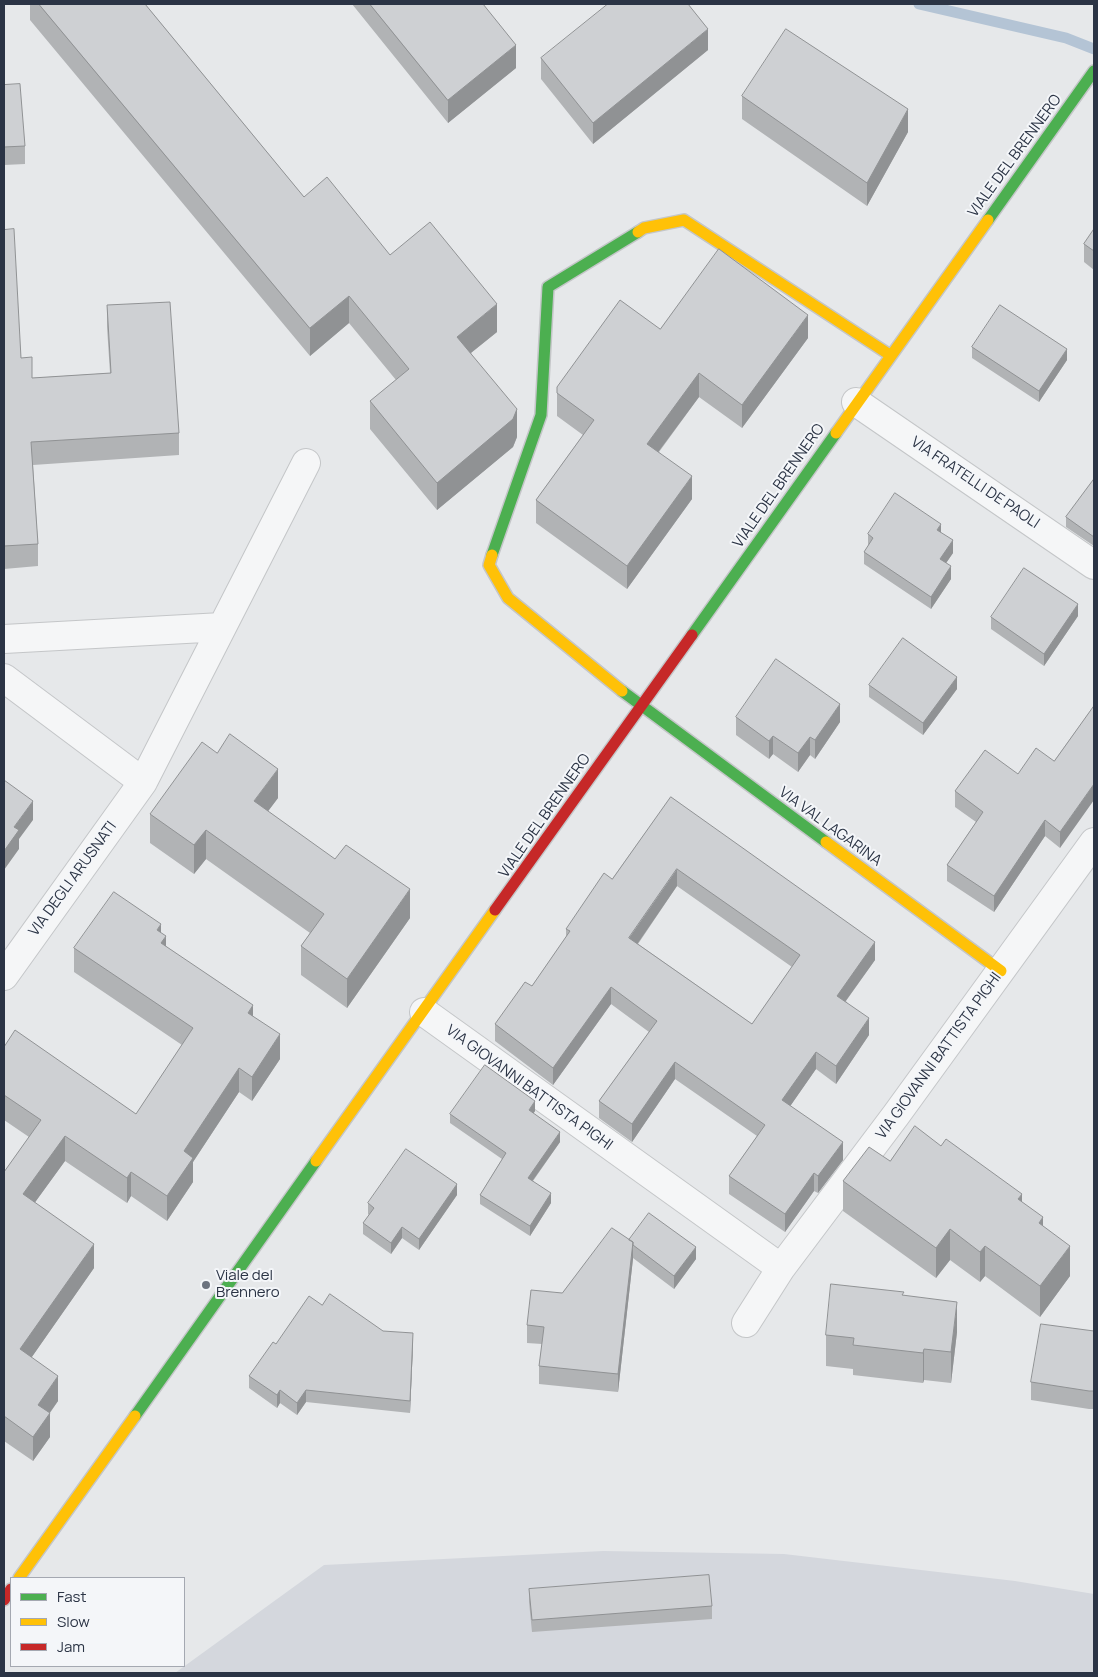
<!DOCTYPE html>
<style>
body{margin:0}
#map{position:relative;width:1098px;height:1677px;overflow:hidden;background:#e6e8ea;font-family:Manrope,sans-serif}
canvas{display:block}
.frame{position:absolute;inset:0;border:5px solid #2b3445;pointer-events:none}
.legend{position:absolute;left:10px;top:1577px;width:175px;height:90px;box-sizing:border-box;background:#f4f6f9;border:1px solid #a4a8b1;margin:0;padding:6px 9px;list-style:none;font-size:15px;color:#2b3445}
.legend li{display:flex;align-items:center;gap:10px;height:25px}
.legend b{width:25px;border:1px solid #a4a8b1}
</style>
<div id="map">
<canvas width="1098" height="1677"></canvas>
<div class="frame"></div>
<ul class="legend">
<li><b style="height:6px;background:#4caf50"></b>Fast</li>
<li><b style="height:6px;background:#ffc107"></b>Slow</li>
<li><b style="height:6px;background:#c62828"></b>Jam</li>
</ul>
</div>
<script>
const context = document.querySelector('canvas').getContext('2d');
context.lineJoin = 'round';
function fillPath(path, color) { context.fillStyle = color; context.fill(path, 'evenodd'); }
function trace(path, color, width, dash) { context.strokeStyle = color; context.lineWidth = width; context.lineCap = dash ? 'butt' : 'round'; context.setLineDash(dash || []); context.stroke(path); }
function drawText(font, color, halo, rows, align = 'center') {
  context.font = font + ' Manrope,sans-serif'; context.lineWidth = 4; context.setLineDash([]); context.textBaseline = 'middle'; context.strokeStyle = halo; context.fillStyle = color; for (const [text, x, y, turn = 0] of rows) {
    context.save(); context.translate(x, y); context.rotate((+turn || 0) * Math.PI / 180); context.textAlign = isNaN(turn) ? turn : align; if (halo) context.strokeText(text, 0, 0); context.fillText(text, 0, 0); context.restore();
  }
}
const built = new Path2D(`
 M603,1551l181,3 231,27 79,13v79h-919l149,-108z`);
const stream = new Path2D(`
 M919,4l147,34 28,11`);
const street = new Path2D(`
 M856,402l238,163
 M4,639l218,-12
 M4,678l139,104
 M4,976l139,-194 163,-319
 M424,1012l357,256
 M746,1323l35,-55 115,-153 198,-273`);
const fast = new Path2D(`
 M988,220l106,-149
 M492,555l49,-140 7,-128 90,-55
 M692,635l144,-202
 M622,691l204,151
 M135,1416l181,-255`);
const slow = new Path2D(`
 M638,232l6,-4 40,-8 206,135
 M836,433l152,-213
 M492,555l-3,10 19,33 114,93
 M826,842l175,129
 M316,1161l179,-251
 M19,1578l116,-162`);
const jam = new Path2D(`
 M495,910l197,-275
 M4,1600l7,-11`);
const wall = new Path2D(`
 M30,4h115l159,193 86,58 107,77 -26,21 46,84 -4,10 -76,63 -67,-81v-28l26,-21 -47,-57 -39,33 -280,-336z
 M352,4h131l33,64 -68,55z
 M708,50l-115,94 -52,-65v-21z
 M4,85l21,61v18l-21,1z
 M742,96l166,36 -41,74 -125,-87z
 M1094,229v41l-10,-8v-18z
 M4,230l17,128 11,20 78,-5 -3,-46v-22l72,128v22l-146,10 5,79v22l-34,3z
 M660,329l148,9 -66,90 -43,-31 -40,55 33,47 -65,90 -91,-66v-23l47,-65 -26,-19v-23z
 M972,347l95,13 -28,42 -67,-44z
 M1094,479v67l-28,-19v-10z
 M941,533l12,20 -7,10 5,16 -20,30 -67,-45v-12l4,-6v-12z
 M1078,616l-34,50 -53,-37v-12z
 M869,685l88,4 -34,46 -54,-38z
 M1094,706l-34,142 -15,-12 -51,76 -47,-31v-16l29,-43 -21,-15v-16l63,-17 36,-13z
 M736,717l104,5 -25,37 -5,-4 -12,17 -25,-18 -4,5 -33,-24z
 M671,797l204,163 -29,41 23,34 -33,49 -20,-15 -26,37 53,54 -25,33 -4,-2 -29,41 -56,-38v-18l28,-40 -82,-57 -43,63 -33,-24v-17l50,-69 -38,-28 -58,81 -58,-44v-17l37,-38 34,-49v-8l46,-50zM677,886l115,81 -40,57 -114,-80z
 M278,798l-10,13 142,107 -63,90 -46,-33v-29l9,-13 -104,-74 -12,15 -44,-31v-29z
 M161,933l5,13 87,70 27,43 -28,42 -13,-9 -46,70v20l-26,39 -36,-25 -4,7 -62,-42 -30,41 59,66 -63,90 27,43 -8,12v24l-17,24 -29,-20v-269l25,-35 -25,-17v-73l132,67 46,-69 -108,-73v-24z
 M535,1111l-2,3 27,28 -27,39 18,22 -21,33 -50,-32v-9l22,-36 -52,-36v-9z
 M941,1146l81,56 21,24 27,50 -30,41 -55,-41 -5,6 -30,-22 -14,18 -93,-67v-30l47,-20z
 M457,1195l-38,55 -17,-12 -11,16 -28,-20v-11l6,-8 -1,-1v-11z
 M629,1240l67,19 -22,30 -41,-31 -15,134 -79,-8v-18l3,-22 -15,-1v-18l35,-32z
 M904,1295l53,37 -6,51 -27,-3 -1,3 -70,-8v-6l-27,-3v-31z
 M322,1305l91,40 -3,68 -104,-11 -9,13 -17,-12 -3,5 -28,-20v-12l27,-32z
 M1094,1331v78h-5l-58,-9v-18z
 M529,1589l183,17v13l-180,13 -3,-30z`);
const shadedWall = new Path2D(`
 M708,29v21l-115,94v-21z
 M516,45v23l-68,55v-23z
 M908,109v23l-41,74v-23z
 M349,296v27l-39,33v-28z
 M497,304v28l-40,32v-27z
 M808,315v23l-66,90v-23z
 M1067,349v11l-28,42v-11z
 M699,373v24l-52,70v-23z
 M517,409v28l-4,10 -76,63v-27z
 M692,476v23l-65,90v-23z
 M941,524v13l-4,-7z
 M953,540v13l-13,19v-13z
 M951,566v13l-20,30v-12z
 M1078,604v12l-34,50v-12z
 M957,677v12l-34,46v-12z
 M840,704v18l-25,37v-19z
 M773,736v18l-4,5v-18z
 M810,737v18l-12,17v-19z
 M278,769v29l-24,32v-29z
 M1094,784v16l-34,48v-16z
 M33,801v19l-14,19v10l-15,21v-19l10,-24z
 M1045,820v16l-51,76v-16z
 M206,830v29l-12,15v-29z
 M677,869v17l-48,70v-18z
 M410,889v29l-63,90v-29z
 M161,924v19l5,-7v24l-9,-30z
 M875,942v18l-38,53v-17z
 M611,987v17l-58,81v-17z
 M253,1005v24l-5,-16z
 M869,1018v17l-33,49v-18z
 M280,1034v25l-28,42v-24z
 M816,1052v17l-34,49v-18z
 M675,1062v17l-43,63v-18z
 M239,1068v24l-46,70v20l-26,39v-25l17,-45z
 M535,1101v10l-6,9v-10z
 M560,1132v10l-32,45v-9z
 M65,1136v25l-42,58v-25z
 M843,1142v18l-25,33v-17z
 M131,1172v24l-4,7v-25z
 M814,1173v18l-29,41v-18z
 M457,1184v11l-38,55v-11z
 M551,1193v10l-21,33v-10z
 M1022,1194v31l-4,-26z
 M1043,1217v31l-4,-25z
 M402,1227v11l-11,16v-11z
 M950,1229v31l-14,18v-30z
 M633,1242v17l-15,133v-18z
 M94,1244v24l-74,106v-25z
 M985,1246v30l-5,6v-30z
 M1070,1246v30l-30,41v-31z
 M696,1247v12l-22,30v-13z
 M957,1302v30l-6,51v-31z
 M413,1333v12l-3,68v-12z
 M924,1349v31l-1,3v-30z
 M58,1376v25l-20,28v-24z
 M280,1390v13l-3,5v-13z
 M306,1390v12l-9,13v-12z
 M50,1413v24l-17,24v-24z`);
const building = new Path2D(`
 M39,4h106l159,193 23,-20 63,78 40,-33 67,82 -40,33 60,72 -4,10 -76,64 -67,-82 39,-32 -60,-73 -39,32z
 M370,4h113l33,41 -68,55z
 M608,4h80l20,25 -115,94 -52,-65z
 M786,29l122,80 -41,74 -125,-87z
 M20,84l5,62 -21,1v-62z
 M14,229l7,129 11,-1v21l79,-5 -4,-68 63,-3 9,131 -148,9 7,102 -34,2v-316z
 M1094,229v22l-10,-7z
 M719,249l89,66 -66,90 -43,-32 -52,71 45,32 -65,90 -91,-66 58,-80 -37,-27v-6l63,-87 40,29z
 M1000,305l67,44 -28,42 -67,-44z
 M1094,479v58l-28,-20z
 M895,493l46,31 -4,6 16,10 -13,19 11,7 -20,31 -67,-45 9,-14 -5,-4z
 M1024,568l54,36 -34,50 -53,-37z
 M903,638l54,39 -34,46 -54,-38z
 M776,659l64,45 -25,36 -5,-3 -12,16 -25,-17 -4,5 -33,-24z
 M1094,706v78l-34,48 -15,-12 -51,76 -47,-31 36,-53 -28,-21 30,-41 33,24 18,-26 18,13z
 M230,734l48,35 -24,32 81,58 11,-14 64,44 -63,90 -46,-33 23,-32 -118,-84 -12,15 -44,-31 52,-72 15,11z
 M4,780l29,21 -19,26 5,3 -15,21z
 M671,797l204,145 -38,54 32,22 -33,48 -20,-14 -34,48 61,42 -25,34 -4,-3 -29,41 -56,-38 36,-51 -90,-63 -43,62 -33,-23 58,-80 -46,-34 -58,81 -58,-44 30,-42 7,4 38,-55 -4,-2 38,-56 8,6zM677,869l123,86 -48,69 -123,-86z
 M114,892l47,32 -4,6 9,6 -5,7 92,62 -5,8 32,21 -28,43 -13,-9 -55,83 9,7 -26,38 -36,-24 -4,6 -62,-42 -42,58 71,50 -74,105 38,27 -20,29 12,8 -17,24 -29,-21v-244l37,-52 -37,-25v-48l11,-17 121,84 57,-86 -119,-80z
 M485,1065l50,36 -6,9 31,22 -32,46 23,15 -21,33 -50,-31 26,-42 -56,-39z
 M915,1126l26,20 5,-7 76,55 -4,5 25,18 -4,6 31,23 -30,40 -55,-40 -5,6 -30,-23 -14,19 -93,-67 26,-34 21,14z
 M406,1149l51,35 -38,55 -17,-12 -11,16 -28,-20 11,-15 -6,-5z
 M649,1213l47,34 -22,29 -41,-31v-3l-4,-2z
 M612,1228l21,14 -15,132 -79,-8 5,-39 -17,-2 4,-35 31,3z
 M831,1284l73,8 -2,3 55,7 -6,50 -27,-3 -1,4 -70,-8 1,-7 -28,-3z
 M330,1294l53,37 30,2 -3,68 -104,-11 -9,13 -17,-13 -3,5 -28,-19 24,-34 3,2 33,-48 13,9z
 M1041,1324l53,7v60h-5l-58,-9z
 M709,1575l3,31 -180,14 -3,-31z`);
const markers = [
 [206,1285,5,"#6c737f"]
];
const streetNames = [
 ["VIALE DEL BRENNERO",1015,156,-54],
 ["VIA FRATELLI DE PAOLI",975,483,34],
 ["VIALE DEL BRENNERO",779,486,-55],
 ["VIALE DEL BRENNERO",545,816,-55],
 ["VIA VAL LAGARINA",830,827,36],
 ["VIA DEGLI ARUSNATI",73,879,-54],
 ["VIA GIOVANNI BATTISTA PIGHI",939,1056,-54],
 ["VIA GIOVANNI BATTISTA PIGHI",529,1088,36]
];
const poiNames = [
 ["Viale del",216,1276],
 ["Brennero",216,1293]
];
fillPath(built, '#d4d7dd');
trace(stream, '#b4c4d5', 11);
trace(street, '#c4c6c8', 30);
trace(fast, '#c4c6c8', 14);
trace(slow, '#c4c6c8', 14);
trace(jam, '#c4c6c8', 14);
trace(street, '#f5f6f7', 28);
trace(fast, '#4caf50', 11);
trace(slow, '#ffc107', 11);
trace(jam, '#c62828', 11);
fillPath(wall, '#b1b3b5');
fillPath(shadedWall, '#909294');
fillPath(building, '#ced0d3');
trace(building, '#909294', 1);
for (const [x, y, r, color] of markers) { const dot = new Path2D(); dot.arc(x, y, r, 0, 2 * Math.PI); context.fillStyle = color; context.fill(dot); trace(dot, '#f4f6f9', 2); }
drawText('15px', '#2b3445', '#f4f6f9', streetNames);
drawText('15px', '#2b3445', '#f4f6f9', poiNames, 'left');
</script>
